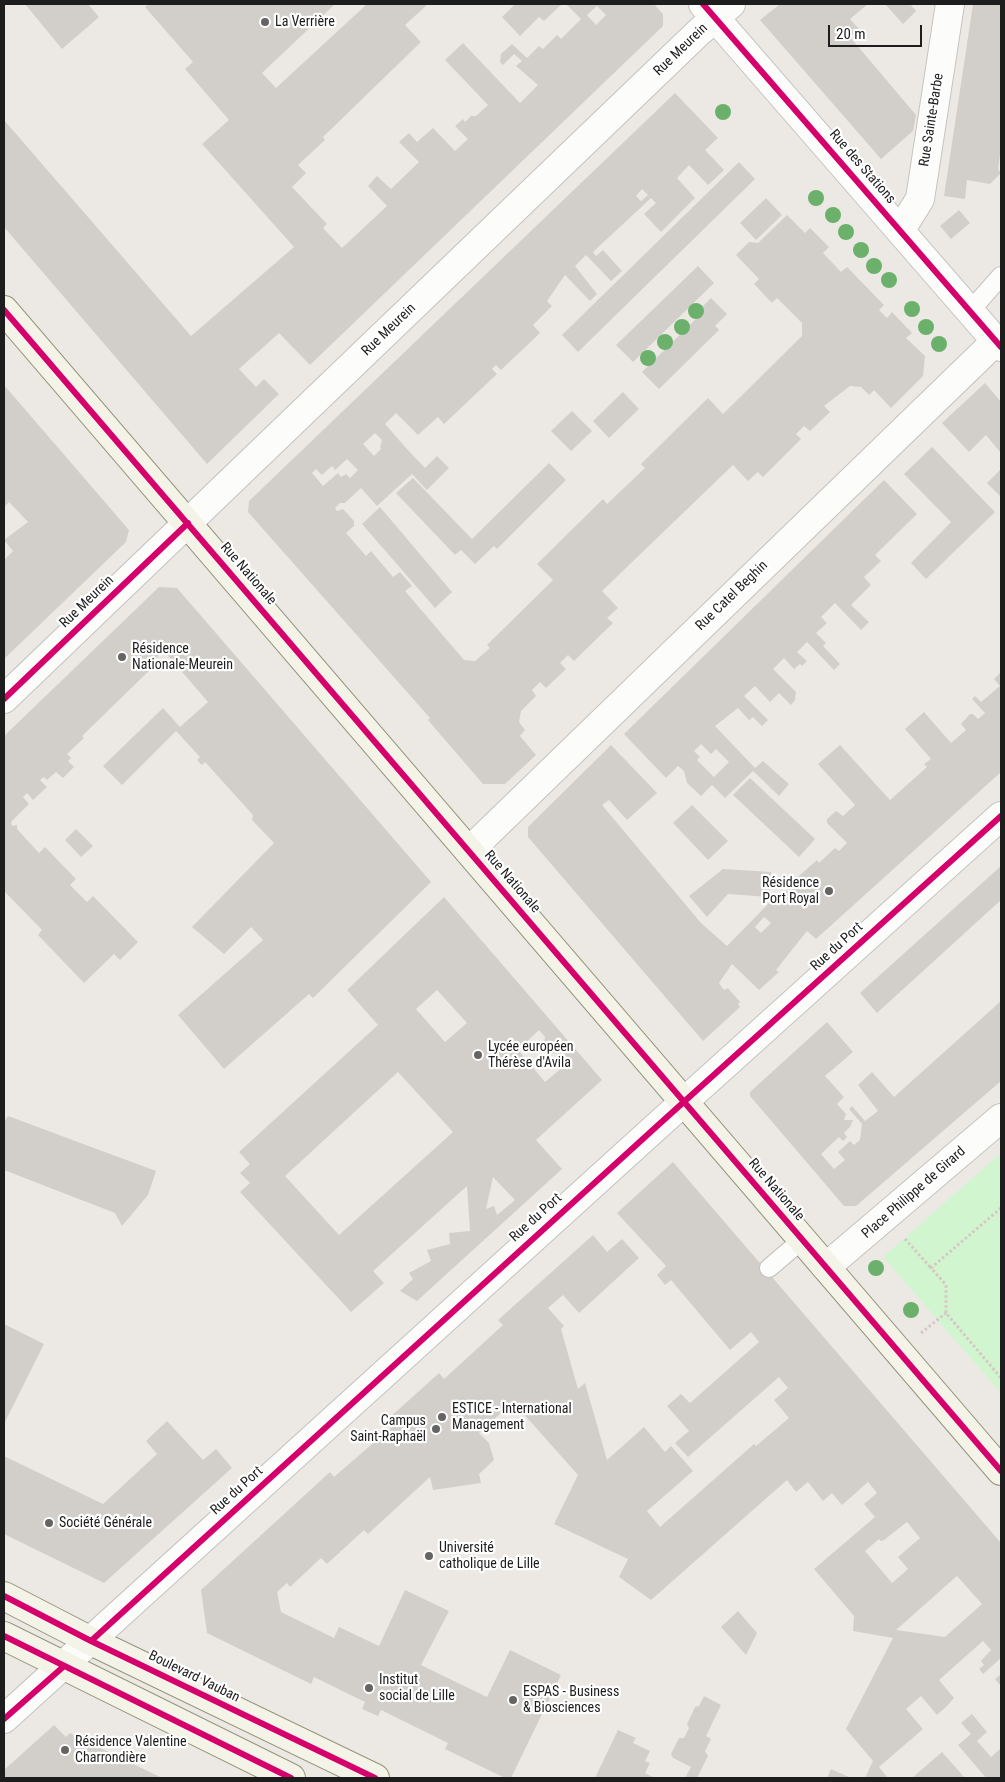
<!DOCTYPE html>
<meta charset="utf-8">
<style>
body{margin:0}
#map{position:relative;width:1005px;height:1782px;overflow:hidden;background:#ece9e4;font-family:"Roboto Condensed",sans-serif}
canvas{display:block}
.frame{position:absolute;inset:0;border:5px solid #1d1d1d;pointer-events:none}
.scale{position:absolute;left:828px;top:25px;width:94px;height:22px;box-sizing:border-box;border:2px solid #1d1d1d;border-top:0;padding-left:6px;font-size:15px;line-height:18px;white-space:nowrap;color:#1d1d1d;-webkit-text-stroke:4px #fff;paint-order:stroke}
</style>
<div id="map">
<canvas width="1005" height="1782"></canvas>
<div class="frame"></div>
<div class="scale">20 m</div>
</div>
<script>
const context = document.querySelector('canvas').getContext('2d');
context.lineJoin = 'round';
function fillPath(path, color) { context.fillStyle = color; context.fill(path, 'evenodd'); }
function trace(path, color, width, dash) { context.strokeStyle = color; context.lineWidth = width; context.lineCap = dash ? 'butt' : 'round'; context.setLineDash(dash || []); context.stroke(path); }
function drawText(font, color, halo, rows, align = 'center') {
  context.font = font + ' "Roboto Condensed",sans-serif'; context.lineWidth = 4.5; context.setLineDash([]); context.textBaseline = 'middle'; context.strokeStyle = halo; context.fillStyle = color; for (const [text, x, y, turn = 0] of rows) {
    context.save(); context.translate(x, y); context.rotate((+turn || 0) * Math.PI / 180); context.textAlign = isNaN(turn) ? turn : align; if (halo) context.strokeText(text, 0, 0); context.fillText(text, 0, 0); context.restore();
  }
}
const park = new Path2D(`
 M1001,1153v240l-118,-136z`);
const building = new Path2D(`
 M25,4h63l11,13 -37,32z
 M149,4h186l-73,69 14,15 91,-84h57l2,2 -21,19 16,17 -98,95 2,3 -27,25 8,8 -14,14 35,37 -4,4 19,20 45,-42 -19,-20 9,-10 14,13 28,-27 -20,-20 10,-9 8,9 16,-14 22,23 13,-12 -13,-13 8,-7 2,3 6,-6h5l12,-11 -43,-45 18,-17 57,60 18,-18 -22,-19 6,-5 -8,-7 -11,11 -3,-3 1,-8 11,-10 15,14 12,-12 4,3 14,-14 4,4 20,-20 -15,-15h88l9,10v12l-353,339 -31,-32 -40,36 17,18 8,-8 15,15 -72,70 -203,-237v-107l187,216 103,-89 -92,-103 27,-24 -44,-51 8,-7 -48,-55zM597,6l9,9 -10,10 -9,-10z
 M515,4h47l-18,17 -5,-4 -19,19 -18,-19z
 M780,4h88l-18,15 9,10 -9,8 66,78 -3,16 -32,28 -121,-139z
 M885,4h25l6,7 -13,13z
 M973,4h28v144l-3,21 3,4 -11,11 -23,-4 -2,19 -21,-3z
 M675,93l43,45 -13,12 19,20 -16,15 -19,-20 -12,13 18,20 -34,34 -17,-18 12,-11 -5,-5 -58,54 3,4 7,-6 19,21 -11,10 -25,-26 -11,11 22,28 -7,7 -25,-26 -18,26 5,5 -19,19 7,8 -39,37 -5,-5 -4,4 5,5 -53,50 -6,-7 -20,18 -22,-22 -11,11 21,24 19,20 12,-12 12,12 -22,22 -15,-16 -35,32 -16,-18 -16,15h-5l-5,5 2,3 6,-2 11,12v5l-8,7 20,23 5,-5 22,26 7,-5 12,14 -7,5 59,69 11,1 15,-13 -3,-3 66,-65 -16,-16 66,-65 4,5 38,-36 -4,-4 67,-66 15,16 79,-78v-13l-25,-25 -5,5 -18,-19 5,-5 -23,-24 13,-13 9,1 29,-28 18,18 5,-5 19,19 -6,6 18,19 6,-5 37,38 -5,5 8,8 5,-6 20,21 -6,5 19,18 -2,20 -32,32 -17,-18 -5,5 -8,-8 -11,-1 -26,20 6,6 -20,19 -6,-5 -8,8 5,5 -38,38 -5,-5 -10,9 -15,-16 -131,126 16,17 -11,10 6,5 -39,38 -6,-6 -8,8 6,6 -20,19 -6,-6 -8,8 4,6 -15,15 -2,11 6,8 -5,6 16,19 -31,29h-22l-50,-58 -5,-6 2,-2 -182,-206 1,-11zM642,189l6,6 -7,6 -5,-5zM375,433l7,7 -2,7 1,2 -7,7 -11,-12zM347,459l11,11 -8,8 -4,-4 -5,3 -3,-4 -15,13 -11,-13 4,-4 6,6 10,-9 3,4z
 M739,162l16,17 -177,173 -16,-17z
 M766,198l16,17 -26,25 -16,-17z
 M959,210l11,13 -19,16 -11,-13z
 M698,266l16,17 -81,79 -17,-17z
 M711,298l16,16 -12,12 4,4 -60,59 -17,-17 60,-59 -3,-3z
 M985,383l16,19v51l-15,-18 -17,17 -27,-29z
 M4,385l125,145 -3,12 -122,117v-99l9,-9 -9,-11 24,-18 -19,-20 -5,5z
 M623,392l16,17 -30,29 -16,-17z
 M572,411l20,20 -21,20 -20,-20z
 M932,447l63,65 -69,67 -15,-16 40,-41 -47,-48z
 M549,463l17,17 -69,69 -3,-3 -19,18 -14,-14 -6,5 -59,-62 17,-15 59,61z
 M1001,469v28l-14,-14z
 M884,480l33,34 -42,41 6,6 -17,16 7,8 -20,20 18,17 -8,8 -26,-27 -14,14 6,6 -11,10 10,10 -3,3 17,18 -6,6 -27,-28 -10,10 10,9 -5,5 -2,-2 -6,5 -10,-11 -11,11 23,23 -1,8 -4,5 -12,-12 -9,9 -15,-16 -11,10 24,24 -6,6 -9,-9 -4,3 -11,-12 -23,18 40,42 8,-7 26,23 -10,12 -26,-25 -28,27 -13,-13 -11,11 -14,-13 -3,-12 -6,-5 -12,12 -42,-44zM701,744l10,10 5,-5 13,13 -15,15 -17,-17 3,-3 -6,-6z
 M380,507l72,85 -17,16 -73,-84z
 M159,587l18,1 254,294 -118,116 -4,-4 -85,75 -46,-54 85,-75 -12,-13 -27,27 -32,-27 82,-84 -22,-23 1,-5 -48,-53 -3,3 -5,-5 3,-3 -24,-26 -54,54 -19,-19 60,-58 17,19 28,-25 -44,-51 -14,12 3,4 -71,69 2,2 -17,16 4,4 -3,3 6,6 -11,11 -7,-6 -9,8 -3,-3 -4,3 7,7 -14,13 -6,-7 -4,4 6,7 -18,18 1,4 5,-1v4l22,24 6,-6 31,32 -6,6 17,17 6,-6 45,46 -18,18 -6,-6 -30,29 -46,-48 4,-5 -38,-39v-155z
 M1001,672v100l-185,167 -9,-8 -31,39 3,2 -20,18 -27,-26 -13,19 5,7 4,-2 12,14 -2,2 2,3 -37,34 -175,-204v-10l83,-82 46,48 -30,27 -18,-20 -7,5 99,118 26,23 45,-46 4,-4 2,3 17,-15 -3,-2 25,-22 2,3 16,-15 4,3 8,-8 -20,-20v-4l9,-8 7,5 12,-11 -37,-41 22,-19 50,55 37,-33 -3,-3 7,-5 -26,-30 19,-17 27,31 15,-13 -5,-6 9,-10h3l5,5 7,-6 -13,-14 3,-3 6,6 19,-16 -6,-7zM764,917l7,6 -10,10 -6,-6z
 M750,778l65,61 -16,18 -66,-62z
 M692,805l36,36 -20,19 -35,-37z
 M76,829l17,17 -12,11 -16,-17z
 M1001,866v34l-124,113 -17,-20z
 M723,869l48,3 -2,25 -41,-3 -21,23 -18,-21z
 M444,897l158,183 -66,60 26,29 -145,132 -17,-10 13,-12 -4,-6 22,-12 -4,-11 23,-6 -1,-11 21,-2 -3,-45 -94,85 11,12 -33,29 -111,-120 10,-9 -10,-10 10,-9 -11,-12 139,-127 -31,-35zM437,990l30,33 -22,19 -29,-33zM539,1030l6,7 -1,7 8,9 6,1 4,-2 8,9 -25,21 -27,-32zM398,1072l55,60 -114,103 -54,-59zM493,1177l22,23 -18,15 -3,-9 -8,3z
 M1001,1001v80l-145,125h-12l-94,-110v-4l77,-70 26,30 -28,24 19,21 -7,7 9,10 -2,6h9l-3,7 -6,6 3,4 -4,4 -4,-4 -18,17 13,15 11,-9 -7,-8 12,-11 4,4 6,-5 2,-16 -13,-15 3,-3 13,15 13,-10 -20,-26 14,-13 22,25z
 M8,1116l148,55 -8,24 -26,31 -7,-13 -111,-43v-48z
 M673,1162l86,100 7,3 6,6v6l229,266v115l-18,16 -4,-5 5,-4 -3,-4 10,-11 -8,-9 -44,39 15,18 -7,8 -10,9 -16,-19 -15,13 17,20 -44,38 9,11h-23l8,-17 -27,-32 47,-91 -40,-7 1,-15 -40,-47 61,-52 -11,-13 13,-11 -9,-11 -26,23 -10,-12 -9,8 -15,-19 -12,10 -9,-12 -136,120 -32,-23 9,-18 -74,-35 24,-49 -65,-73 -34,31 10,10 5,17 -15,14 2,9 -48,7 -3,-13 -62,57 -4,-4 -37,34 -6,-6 -31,29 -3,-4 -10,9 4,20 53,26 5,-11 40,19 26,-56 44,21 -28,54 66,32 23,-47 51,25 -50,103h-6l-60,-29 3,-6 -67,-33 -3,6 -16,-7 3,-7 -51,-25 -3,7 -104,-51 -6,-43 129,-118 4,5 60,-52 -6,-6 51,-46 5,6 59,-54 -5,-5 95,-85 14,17 15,-13 17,19 -60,55 -16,-18 -15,13 16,18 -3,3 17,60 7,-6 22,77 37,-33 21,25 6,-6 22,25 -46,40 13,16 94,-83 2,2 33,-28 -15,-18 14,-12 -9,-11 -91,80 -13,-14 14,-12 -22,-25 14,-12 9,9 69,-61 -8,-10 -21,18 -59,-70 -6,5 -8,-10 9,-9 -49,-53zM907,1522l13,16 -22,19 10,12 -16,14 -27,-32 14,-12 2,2 3,-1zM957,1576l25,28 -37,33 -49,-7z
 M4,1324l40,20 -40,80z
 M167,1421l36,39 13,-11 16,19 -128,115 -100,-49v-78l99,48 54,-50 -11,-13z
 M738,1611l19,22 -11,22 -25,-28z
 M1001,1674v12l-6,-7z
 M704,1696l17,9 -15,31 5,3 -6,12 3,5 -11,22h-12l6,-11 -18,-9 -2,-4 8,-16h5l5,-10 -2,-4 8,-17 4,-1z
 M972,1714l15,18 -10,9 14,16 10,-9v30h-15l-28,-33 13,-11 -10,-11z
 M54,1725l12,12 4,-4 92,45h-158v-8z
 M618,1730l18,8 -3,5 17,8 -5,10 5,2 -5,10 10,5h-60z
 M942,1752l23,26h-53z
 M831,1769l20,9h-24z`);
const path = new Path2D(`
 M1001,1208l-70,60 15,17v28l55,65
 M905,1239l26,29
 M921,1333l25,-20`);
const lane = new Path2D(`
 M970,311l31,-35
 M769,1268l33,-28`);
const street = new Path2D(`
 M703,4l298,343
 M900,231l20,-32 30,-195
 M4,699l695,-667 32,-28
 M469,851l527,-510
 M826,1267l175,-149
 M4,1719l652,-592 345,-311`);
const secondary = new Path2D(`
 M4,310l997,1161
 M4,1596l87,45 284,137
 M4,1636l287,142`);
const cycleway = new Path2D(`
 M703,4l298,343
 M4,310l997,1161
 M4,699l184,-176
 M4,1596l87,45 284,137
 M4,1636l287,142
 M91,1641l565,-514 345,-311
 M4,1719l59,-52`);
const trees = [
 [723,112],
 [816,198],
 [833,215],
 [846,232],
 [861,250],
 [874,266],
 [889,280],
 [912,309],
 [696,311],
 [682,327],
 [926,327],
 [665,342],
 [939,344],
 [648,358],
 [876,1268],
 [911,1310]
];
const markers = [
 [265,22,5,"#656463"],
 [122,657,5,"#656463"],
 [829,891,5,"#656463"],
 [478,1055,5,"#656463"],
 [442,1417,5,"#656463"],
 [436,1429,5,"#656463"],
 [49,1523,5,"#656463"],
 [429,1556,5,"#656463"],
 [369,1688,5,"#656463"],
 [513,1700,5,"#656463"],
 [65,1750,5,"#656463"]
];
const poiNames = [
 ["La Verrière",275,22],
 ["Résidence",132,649],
 ["Nationale-Meurein",132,665],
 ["Résidence",819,883,"right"],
 ["Port Royal",819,899,"right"],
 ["Lycée européen",488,1047],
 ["Thérèse d'Avila",488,1063],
 ["ESTICE - International",452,1409],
 ["Management",452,1425],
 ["Campus",426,1421,"right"],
 ["Saint-Raphaël",426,1437,"right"],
 ["Société Générale",59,1523],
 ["Université",439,1548],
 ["catholique de Lille",439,1564],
 ["Institut",379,1680],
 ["social de Lille",379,1696],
 ["ESPAS - Business",523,1692],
 ["& Biosciences",523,1708],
 ["Résidence Valentine",75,1742],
 ["Charrondière",75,1758]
];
const streetNames = [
 ["Rue Meurein",681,50,-44],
 ["Rue Sainte-Barbe",932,120,-81],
 ["Rue des Stations",862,167,49],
 ["Rue Meurein",389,330,-44],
 ["Rue Nationale",248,574,49],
 ["Rue Catel Beghin",732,596,-44],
 ["Rue Meurein",87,602,-44],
 ["Rue Nationale",512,882,49],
 ["Rue du Port",837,947,-42],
 ["Rue Nationale",776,1190,49],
 ["Place Philippe de Girard",914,1193,-41],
 ["Rue du Port",536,1218,-42],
 ["Rue du Port",237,1491,-42],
 ["Boulevard Vauban",194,1677,26]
];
fillPath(park, '#d0f5cf');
fillPath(building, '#d2cfcb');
trace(lane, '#c4c3c1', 20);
trace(street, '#c4c3c1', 30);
trace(secondary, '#95957c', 30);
trace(path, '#d7c7c4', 3, [2.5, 2.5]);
trace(lane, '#fcfcfb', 18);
trace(street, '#fcfcfb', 28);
trace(secondary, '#f4f3e8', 28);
trace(cycleway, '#d6006c', 6);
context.fillStyle = '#6bb16b';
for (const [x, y] of trees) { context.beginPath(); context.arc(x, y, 8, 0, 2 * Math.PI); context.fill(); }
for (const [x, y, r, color] of markers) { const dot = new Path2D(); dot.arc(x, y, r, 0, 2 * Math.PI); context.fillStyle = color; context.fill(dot); trace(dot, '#fff', 2); }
drawText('14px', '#1d1d1d', '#fff', poiNames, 'left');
drawText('14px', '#1d1d1d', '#fff', streetNames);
</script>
